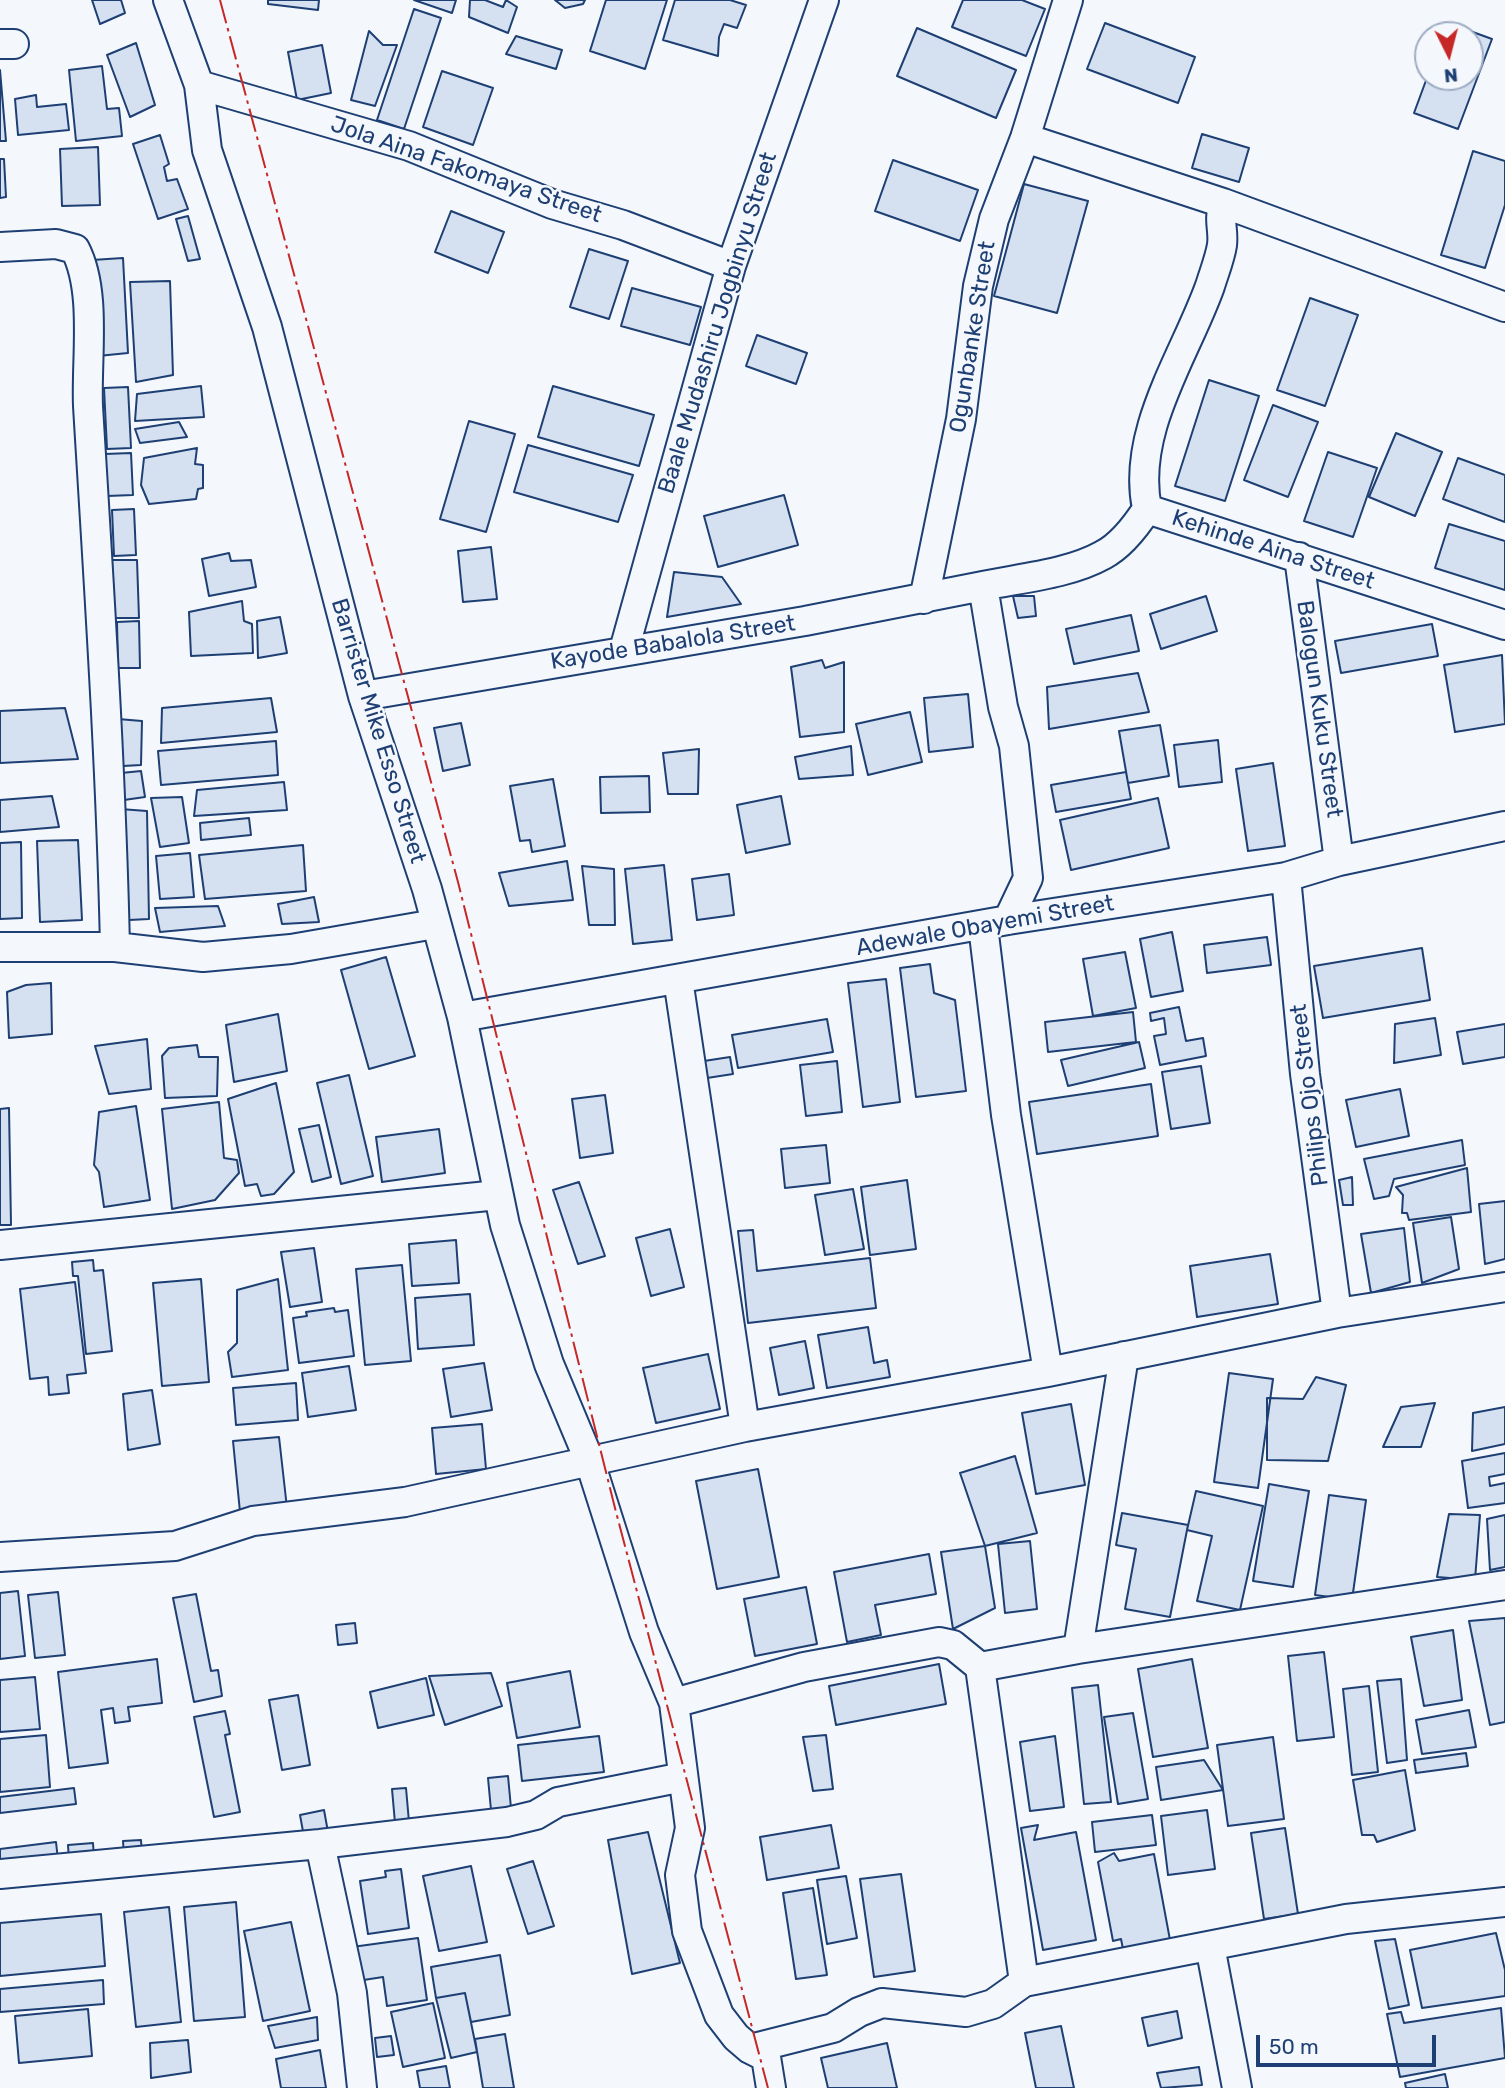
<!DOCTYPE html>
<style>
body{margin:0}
#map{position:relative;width:1505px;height:2088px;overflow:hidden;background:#f4f7fb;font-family:Rubik,sans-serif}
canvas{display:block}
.north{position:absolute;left:1414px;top:21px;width:70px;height:70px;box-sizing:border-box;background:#f4f7fb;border:2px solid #9eadc5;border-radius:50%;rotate:174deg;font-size:19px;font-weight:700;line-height:28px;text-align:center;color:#1d3f73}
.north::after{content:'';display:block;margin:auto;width:24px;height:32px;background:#c62828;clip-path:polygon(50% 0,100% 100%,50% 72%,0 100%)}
.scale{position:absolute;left:1256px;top:2035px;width:180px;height:32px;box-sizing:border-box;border:4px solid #1d3f73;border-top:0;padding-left:9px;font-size:21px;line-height:24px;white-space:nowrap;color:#1d3f73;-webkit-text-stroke:5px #f4f7fb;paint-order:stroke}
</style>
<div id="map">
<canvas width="1505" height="2088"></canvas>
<div class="north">N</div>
<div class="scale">50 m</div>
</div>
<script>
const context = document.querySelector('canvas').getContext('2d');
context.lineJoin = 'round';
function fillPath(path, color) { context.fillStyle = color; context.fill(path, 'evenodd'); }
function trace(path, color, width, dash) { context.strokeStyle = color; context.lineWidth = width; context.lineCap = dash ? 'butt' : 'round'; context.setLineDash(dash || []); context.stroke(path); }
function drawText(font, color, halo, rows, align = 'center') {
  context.font = font + ' Rubik,sans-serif'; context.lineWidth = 5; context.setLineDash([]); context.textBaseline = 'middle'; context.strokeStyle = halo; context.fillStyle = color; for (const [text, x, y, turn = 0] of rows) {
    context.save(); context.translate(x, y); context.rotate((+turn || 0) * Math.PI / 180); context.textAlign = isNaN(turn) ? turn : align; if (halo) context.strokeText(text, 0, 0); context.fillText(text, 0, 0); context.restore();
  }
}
const building = new Path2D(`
 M92,0h29l4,13 -25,11z
 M268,0h51l-1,10 -50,-6z
 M414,0h42l-4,13z
 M470,0h15l18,7 3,-7 11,7 -9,26 -39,-16z
 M555,0h30l-2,4 -18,4z
 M606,0h61l-22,69 -55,-18z
 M675,0h55l16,5 -9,23 -13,-4 -5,13 -1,19 -55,-16z
 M963,0h59l23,9 -19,47 -74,-29z
 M414,9l27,9 -37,111 -27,-9z
 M1105,23l90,34 -17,46 -91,-34z
 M1448,23l44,16 -34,90 -44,-16 14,-38 42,2v-42h-27z
 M917,28l99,42 -20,48 -99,-42z
 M369,31l14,14h14l-22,61 -24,-6z
 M516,36l46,14 -6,19 -50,-15z
 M136,43l19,62 -25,12 -23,-62z
 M322,45l9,48 -34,7 -9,-48z
 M102,66l5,43 12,-1 3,28 -46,5 -7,-71z
 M0,70l6,71h-6z
 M442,71l51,17 -20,57 -50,-18z
 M36,95l1,12 29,-3 3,26 -51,5 -3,-36z
 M1202,134l47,14 -10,34 -47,-14z
 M160,135l9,29 -5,3 3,14 10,-2 11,30 -30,10 -25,-75z
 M98,147l2,58 -38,1 -2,-57z
 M1473,151l32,10v44l-20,63 -44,-13z
 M0,159h4l2,38 -6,1z
 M893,160l85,30 -18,51 -85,-30z
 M1024,184l64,17 -31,112 -63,-17z
 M451,211l53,21 -16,41 -53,-21z
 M188,216l12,43 -12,2 -12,-42z
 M589,249l39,12 -19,58 -39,-12z
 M123,258l5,95 -30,3 -6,-96z
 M170,281l3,94 -37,7 -6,-100z
 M632,288l69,19 -11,38 -69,-19z
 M1310,298l48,17 -33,91 -48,-16z
 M757,335l50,18 -11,31 -50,-18z
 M1209,380l50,16 -34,105 -50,-15z
 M201,386l3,31 -69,4 2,-27z
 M553,386l101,29 -15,51 -101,-29z
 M128,387l3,61 -24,1 -3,-61z
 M1273,405l45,17 -30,75 -44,-17z
 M469,421l46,13 -29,98 -46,-13z
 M179,422l8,15 -47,6 -5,-14z
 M1396,433l46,19 -27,64 -46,-19z
 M528,445l105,30 -15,47 -104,-30z
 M197,448l-2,16 8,1v23l-5,1 -2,10 -47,5 -8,-19 3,-27z
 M1328,452l49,16 -24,69 -49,-16z
 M131,453l2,42 -26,1 -2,-42z
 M1458,458l47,17v47l-62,-23z
 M784,495l14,50 -80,22 -14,-51z
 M134,509l2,46 -22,1 -2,-46z
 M1449,524l56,17v49l-70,-22z
 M491,547l6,52 -34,3 -5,-51z
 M229,553l2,8 20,-1 5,27 -47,9 -7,-37z
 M112,560h25l2,58h-26z
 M674,572l48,5 19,27 -74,13z
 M1013,596h21l2,20 -18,2z
 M1206,596l11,35 -56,18 -11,-35z
 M242,601l2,20 8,3 1,29 -62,3 -2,-44z
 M1131,615l8,36 -65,13 -8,-35z
 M280,617l7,36 -29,5 -1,-37z
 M139,621l1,47h-22l-1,-46z
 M1432,624l6,32 -97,17 -6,-32z
 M1502,655l3,69 -50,8 -11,-67z
 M822,660l3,8 19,-6v70l-44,5 -9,-70z
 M1138,673l11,39 -100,17 -2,-42z
 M968,694l5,53 -44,5 -5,-54z
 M271,698l6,34 -116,11 1,-35z
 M65,708l13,51 -78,4v-52z
 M910,712l12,50 -54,13 -12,-51z
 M118,719l24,2 -1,44 -18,1z
 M461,723l9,42 -27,6 -9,-43z
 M1160,725l9,51 -41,7 -9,-52z
 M1218,740l4,42 -43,5 -5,-42z
 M276,741l2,34 -117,10 -3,-34z
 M851,746l2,29 -54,4 -4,-22z
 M699,749l-1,45h-30l-5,-41z
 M1273,763l12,83 -37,5 -12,-82z
 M141,771l4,26 -21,3 -3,-27z
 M1126,772l5,27 -75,13 -5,-27z
 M649,776l1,36 -49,1 -1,-36z
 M553,779l12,67 -33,6 -2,-12 -10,1 -10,-55z
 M284,782l3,28 -93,6 3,-26z
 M52,796l7,31 -59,5v-32z
 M781,796l9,48 -44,9 -9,-48z
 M182,797l7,46 -29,4 -9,-49z
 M1158,798l11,50 -98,22 -11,-50z
 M120,809l27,2 2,108 -20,1z
 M249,818l2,17 -50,5 -1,-17z
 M78,840l4,80 -42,2 -3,-81z
 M21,842l1,76 -22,1v-76z
 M303,845l3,46 -101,8 -6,-44z
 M190,853l4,44 -34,2 -4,-43z
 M567,861l6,39 -64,6 -10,-33z
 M664,865l8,75 -39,4 -8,-75z
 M582,866l32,3 1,56h-26z
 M729,874l5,41 -37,5 -5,-41z
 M314,897l5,25 -37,2 -4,-20z
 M218,906l7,20 -65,6 -5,-24z
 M1172,932l11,59 -32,6 -11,-58z
 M1267,937l4,28 -64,8 -3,-28z
 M1422,948l8,52 -107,18 -9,-52z
 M1125,952l11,56 -43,8 -10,-57z
 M386,957l29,99 -46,13 -28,-99z
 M930,964l4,29 21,7 11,91 -50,6 -16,-129z
 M886,979l14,123 -37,5 -15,-124z
 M51,983l1,51 -43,4 -2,-46 19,-7z
 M1179,1007l7,34 17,-3 3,18 -46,9 -6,-29 12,-2 -2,-16 -13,3 -1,-8z
 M1133,1012l3,30 -88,10 -3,-30z
 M278,1014l9,57 -53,11 -8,-57z
 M1435,1018l6,37 -47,8 1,-39z
 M827,1019l6,33 -95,16 -6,-33z
 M1505,1024v33l-42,7 -6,-32z
 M147,1039l4,50 -42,5 -14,-48z
 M1139,1042l6,26 -77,18 -7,-26z
 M197,1045l2,12h19l-1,39 -52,2 -3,-42 7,-8z
 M730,1057l3,17 -26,4 -3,-17z
 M837,1061l5,51 -36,4 -6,-51z
 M1201,1066l9,57 -39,6 -9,-57z
 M349,1075l24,101 -32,8 -24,-101z
 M276,1083l18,89 -20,22 -13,2 -4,-12 -12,2 -17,-87z
 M1151,1084l7,52 -121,18 -8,-52z
 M1400,1089l9,47 -53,11 -10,-47z
 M605,1095l8,58 -33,5 -8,-59z
 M219,1102l5,56 13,2 2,13 -24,27 -43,9 -10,-100z
 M136,1106l14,94 -46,7 -5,-35 -5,-7 5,-53z
 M9,1108l2,117h-11v-116z
 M319,1125l12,52 -19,5 -13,-53z
 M439,1129l6,44 -63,9 -6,-45z
 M1462,1140l3,25 -71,14 -5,17 -15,3 -10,-40z
 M826,1145l4,38 -45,5 -4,-39z
 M1467,1168l4,44 -62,8 -2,-7h-5l1,-18 -7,-8z
 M1352,1177l1,28h-10l-4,-25z
 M907,1180l9,69 -46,6 -9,-68z
 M579,1182l26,74 -27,8 -25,-74z
 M853,1189l11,60 -39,6 -10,-60z
 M1505,1201v58l-20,5 -6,-60z
 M1451,1217l8,52 -37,14 -9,-60z
 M1404,1228l6,54 -39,11 -10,-59z
 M670,1229l14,58 -33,9 -15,-58z
 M753,1230l4,41 113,-13 6,50 -128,15 -10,-92z
 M456,1240l3,43 -47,3 -3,-42z
 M314,1248l8,54 -32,5 -9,-55z
 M1270,1254l8,50 -81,13 -7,-51z
 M93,1260l1,11 9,-1 9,81 -26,3 -8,-78h-5l-1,-14z
 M402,1265l9,96 -46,4 -9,-96z
 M201,1279l8,103 -47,4 -9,-103z
 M278,1279l10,91 -56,7 -4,-25 9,-9v-53z
 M75,1282l11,91 -19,2 2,18 -20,2 -1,-18 -18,2 -10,-90z
 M470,1294l4,51 -56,4 -3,-51z
 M334,1308l1,4 13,-2 6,46 -55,7 -6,-45 14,-2 -1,-4z
 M868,1327l6,36 13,-3 3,17 -63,11 -9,-53z
 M805,1341l9,47 -35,7 -9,-47z
 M708,1354l12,55 -64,14 -13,-55z
 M484,1363l8,47 -41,7 -8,-48z
 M349,1366l7,44 -48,7 -6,-44z
 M1229,1373l44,6 -15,109 -44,-6z
 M1316,1377l30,8 -18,76 -61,-1v-62l36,1z
 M296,1383l2,37 -62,5 -3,-37z
 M152,1390l8,54 -32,6 -5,-56z
 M1435,1403l-14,44h-38l18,-40z
 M1071,1404l14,81 -49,9 -14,-81z
 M1505,1407v37l-33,7 1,-38z
 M482,1424l4,45 -50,5 -4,-46z
 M279,1437l8,71 -47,4 -7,-71z
 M1505,1453v21l-16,3 1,9 15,-3v20l-37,5 -6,-47z
 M1015,1456l22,77 -52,13 -25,-73z
 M758,1469l21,108 -62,12 -21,-108z
 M1269,1484l40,7 -16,96 -40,-6z
 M1196,1491l67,15 -23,104 -43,-9 15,-65 -25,-6z
 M1329,1495l37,5 -14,100 -37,-5z
 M1122,1513l66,12 -18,92 -45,-8 11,-60 -20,-4z
 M1449,1514l31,1 -5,65 -38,-3z
 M1505,1515v52l-15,3 -3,-51z
 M1030,1541l7,68 -32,4 -7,-69z
 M985,1546l10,62 -42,21 -12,-77z
 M929,1554l7,40 -61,11 6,30 -34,7 -13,-70z
 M806,1587l11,57 -62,12 -11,-57z
 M18,1591l7,65 -25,3v-66z
 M58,1592l7,63 -30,3 -7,-63z
 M196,1594l15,77 7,-1 4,26 -28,6 -21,-104z
 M1505,1618v104l-15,3 -21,-104z
 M355,1623l2,20 -19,2 -2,-20z
 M1453,1630l9,70 -38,6 -13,-69z
 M1324,1652l10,85 -37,4 -9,-85z
 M157,1659l5,44 -34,4 2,14 -15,2 -2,-15 -12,2 7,53 -39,5 -11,-96z
 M1192,1659l16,89 -55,9 -15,-88z
 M939,1664l7,40 -110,21 -7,-39z
 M570,1671l10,56 -63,11 -10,-55z
 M491,1673l11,33 -57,19 -16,-49z
 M35,1677l5,52 -40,3v-52z
 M426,1678l8,37 -56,13 -8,-36z
 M1401,1679l6,81 -20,3 -10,-82z
 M1098,1685l13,117 -27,2 -12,-116z
 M1369,1686l9,86 -26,3 -9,-86z
 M298,1695l12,70 -28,5 -13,-70z
 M1469,1710l7,37 -54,7 -6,-34z
 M225,1711l5,23 -5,1 15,77 -26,5 -20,-100z
 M1133,1713l15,86 -30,5 -14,-87z
 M46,1735l4,52 -50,5v-53z
 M826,1735l7,54 -20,2 -10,-54z
 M599,1736l5,36 -82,9 -4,-36z
 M1055,1736l9,71 -34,4 -10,-69z
 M1273,1737l11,82 -56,7 -11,-81z
 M1466,1753l2,13 -52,7 -2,-13z
 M1204,1760l19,30 -62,10 -5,-33z
 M1405,1770l10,60 -38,12 -3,-7h-12l-9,-55z
 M508,1776l3,32 -20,2 -3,-32z
 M74,1788l2,16 -76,9v-16z
 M406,1788l3,34 -14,1 -3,-34z
 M324,1810l4,22 -24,5 -4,-22z
 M1207,1810l8,59 -47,6 -7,-59z
 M1152,1815l4,30 -61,7 -3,-30z
 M831,1825l8,43 -72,12 -7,-43z
 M1038,1825l-4,15 42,-8 20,108 -53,10 -22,-122z
 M1285,1828l13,86 -34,5 -13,-86z
 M648,1832l32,131 -48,11 -24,-134z
 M141,1840l1,15 -18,1 -1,-15z
 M56,1842l2,18 -58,6v-17z
 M93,1843l1,15 -25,2 -1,-15z
 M1114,1853l5,8 35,-7 16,86 -47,9 -2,-10 -8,2 -15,-79z
 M533,1861l21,65 -26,8 -21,-65z
 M471,1866l16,76 -48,9 -16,-75z
 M401,1869l8,59 -41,6 -8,-53 26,-4 -1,-6z
 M901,1874l14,97 -41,6 -14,-98z
 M846,1876l11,62 -30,6 -10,-64z
 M813,1888l14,87 -31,4 -13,-86z
 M236,1902l9,115 -51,4 -10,-114z
 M169,1907l12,115 -45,5 -12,-115z
 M101,1914l4,52 -105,10v-53z
 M291,1922l19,89 -47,10 -19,-90z
 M1496,1933l9,37v26l-83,12 -12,-58z
 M418,1938l9,62 -40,6 -4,-29 -26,4 -5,-34z
 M1395,1939l14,66 -20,4 -14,-68z
 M500,1955l10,60 -39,7 -6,-29 -29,5 -5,-31z
 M103,1980l1,24 -104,8v-23z
 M465,1993l12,59 -26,6 -15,-60z
 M433,2003l12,55 -42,9 -12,-55z
 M1501,2008l4,50 -105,19 -13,-63 14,-2 3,11z
 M88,2009l4,47 -73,7 -4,-47z
 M1177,2011l5,27 -34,8 -6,-28z
 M317,2017l1,23 -43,8 -7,-22z
 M1061,2026l13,62h-38l-11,-55z
 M505,2034l9,54h-31l-8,-49z
 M391,2036l3,19 -17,2 -2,-19z
 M188,2040l3,32 -40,6 -1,-35z
 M887,2043l10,45h-69l-7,-30z
 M320,2050l6,38h-45l-5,-29z
 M446,2066l4,22h-30l-3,-17z
 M1199,2067l3,18 -41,3 -4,-15z
 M1445,2074l3,14h-42l-1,-5z`);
const minor = new Path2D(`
 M168,0l31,85 8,65 60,177 96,369 64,193 35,128 43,208 44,139 41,98 54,170 30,71 16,125 -10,47 7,56 32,84 17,22 14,12 16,8 5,31
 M0,44h14
 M199,85l210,61 143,58 71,21 108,41
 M1025,138l198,65 282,104
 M1223,203c-5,18 1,26 -1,42 -2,13 -8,28 -12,41 -25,70 -79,145 -63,223l358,116
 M0,247l56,-3 19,5c22,42 11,109 13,157 11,181 23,361 27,541
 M1299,557l40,304
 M983,586c38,-8 86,-12 120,-31 19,-10 33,-29 44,-46
 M924,599l37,-180 17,-133 16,-67 31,-81 43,-138
 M624,650l107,-384 93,-266
 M363,696l442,-75 178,-35 20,121 11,39 14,132 -20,42
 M1286,877l19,197 32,239
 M983,926l23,189 42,257
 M0,947h115l88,10 88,-8 144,-25
 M678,979l67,448
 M462,1017l546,-97 278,-43 53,-16 166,-35
 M0,1245l498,-50
 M0,1557l175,-11 78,-25 152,-19 340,-75 303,-55 289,-59 168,-26
 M1078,1649l46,-293
 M980,1667l44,315
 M674,1703l130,-36 135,-25 14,3 27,22 98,-18 427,-64
 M320,1844l32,149 10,95
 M0,1874l320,-30 187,-22 29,-7 22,-13 125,-25
 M1210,1946l27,142
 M750,2049l83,-21 26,-16 23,-9 84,9 27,-8 31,-22 322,-63 159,-17`);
const power = new Path2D(`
 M220,0l238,882 158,630 152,576`);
const streetNames = [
 ["Jola Aina Fakomaya Street",466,170,19],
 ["Baale Mudashiru Jogbinyu Street",718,323,-73],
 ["Ogunbanke Street",973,337,-81],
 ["Kehinde Aina Street",1273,550,18],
 ["Kayode Babalola Street",673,643,-9],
 ["Balogun Kuku Street",1319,709,82],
 ["Barrister Mike Esso Street",378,731,73],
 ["Adewale Obayemi Street",985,926,-10],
 ["Philips Ojo Street",1310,1095,-97]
];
fillPath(building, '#d5e0f0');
trace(building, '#1d3f73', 2);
trace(minor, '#1d3f73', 32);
trace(minor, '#f4f7fb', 28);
trace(power, '#c62828', 2, [24, 5, 3.5, 5]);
drawText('23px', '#1d3f73', '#f4f7fb', streetNames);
</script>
